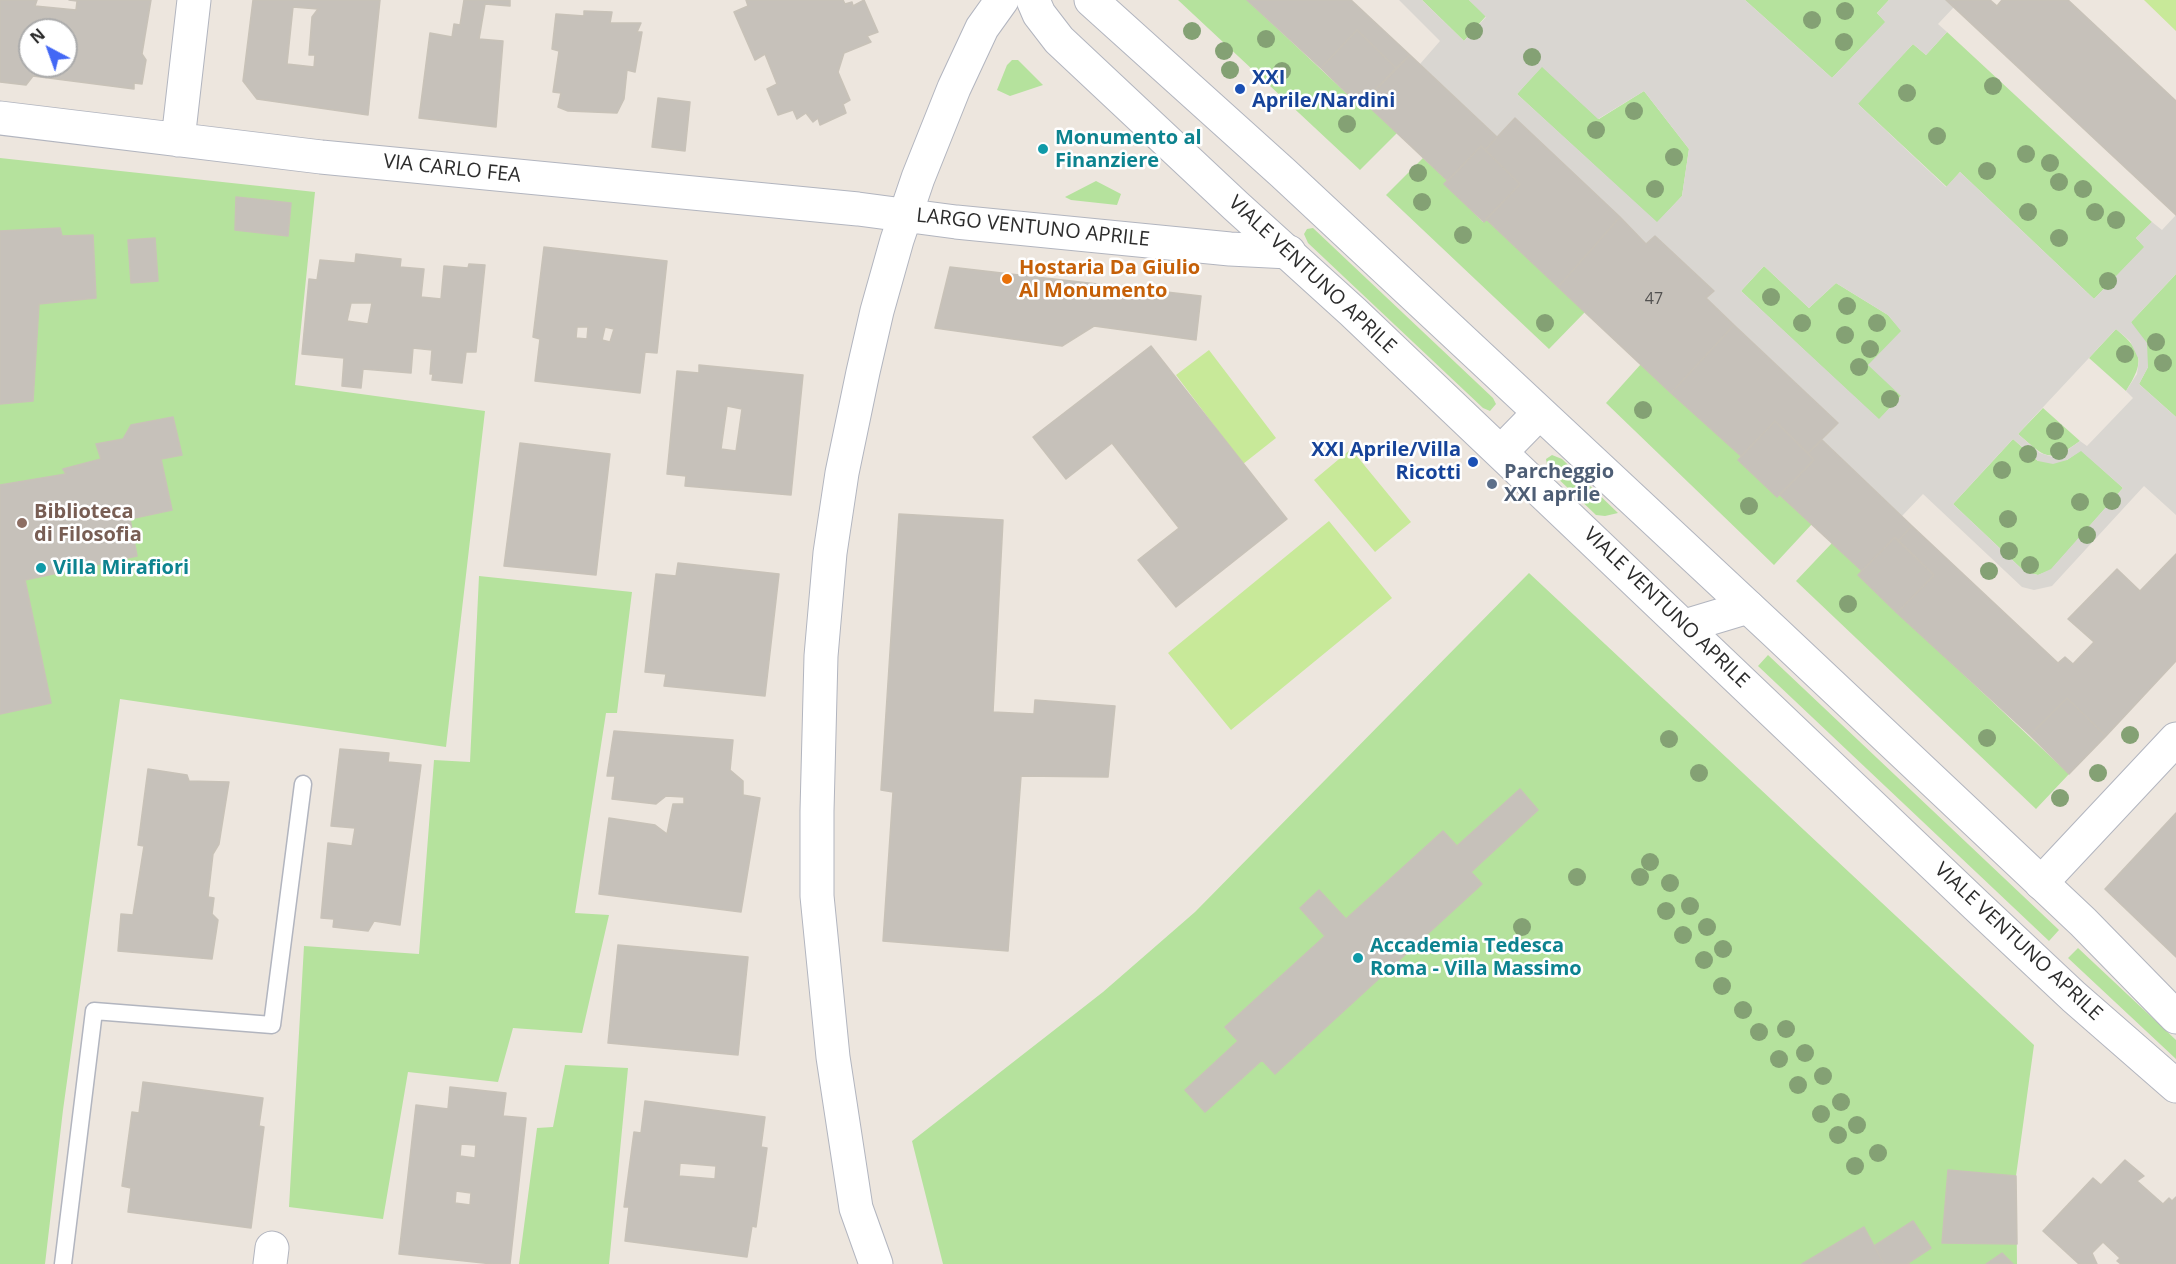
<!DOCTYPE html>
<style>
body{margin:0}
#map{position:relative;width:2176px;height:1264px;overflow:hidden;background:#ede6de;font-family:"Open Sans",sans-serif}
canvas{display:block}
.north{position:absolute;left:18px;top:18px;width:60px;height:60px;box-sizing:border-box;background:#fff;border:2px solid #ababab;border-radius:50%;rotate:319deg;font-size:16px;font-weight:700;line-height:24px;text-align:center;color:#2c2c2c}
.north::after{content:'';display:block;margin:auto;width:21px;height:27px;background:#4368f5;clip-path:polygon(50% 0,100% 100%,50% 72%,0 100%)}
</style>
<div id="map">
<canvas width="2176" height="1264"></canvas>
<div class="north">N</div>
</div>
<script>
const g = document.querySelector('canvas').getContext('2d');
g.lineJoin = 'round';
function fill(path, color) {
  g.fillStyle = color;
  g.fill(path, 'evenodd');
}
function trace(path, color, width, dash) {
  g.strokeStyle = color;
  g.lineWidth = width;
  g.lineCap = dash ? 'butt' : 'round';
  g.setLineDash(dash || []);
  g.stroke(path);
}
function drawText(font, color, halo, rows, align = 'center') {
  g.font = font + ' "Open Sans",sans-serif';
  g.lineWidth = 5;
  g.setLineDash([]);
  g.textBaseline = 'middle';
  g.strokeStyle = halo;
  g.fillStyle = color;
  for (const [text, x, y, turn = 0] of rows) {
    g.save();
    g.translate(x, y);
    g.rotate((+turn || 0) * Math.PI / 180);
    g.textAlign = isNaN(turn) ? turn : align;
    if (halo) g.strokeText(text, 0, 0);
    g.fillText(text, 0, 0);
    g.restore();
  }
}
fill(new Path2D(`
 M1178,0H1247L1360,106L1364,102L1397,133L1360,170Z
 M1422,0H1469L1486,16L1464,41Z
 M1745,0H1889L1877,13L1886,22L1832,78Z
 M1947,32L2152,222L2136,238L2145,247L2094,299L1960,172L1947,187L1857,103L1913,44L1926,55Z
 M1012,60H1018L1043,85L1010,96L997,90L1007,65Z
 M1542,66L1599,119L1644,91L1689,149L1682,196L1657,223L1517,94Z
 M0,158L315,192L295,385L485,411L446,747L120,699L63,1110L45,1264H0Z
 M1423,158L1448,181L1445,184L1483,222L1486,219L1585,312L1549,349L1386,195Z
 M1096,181L1121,194L1117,205L1071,200L1065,197Z
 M1313,228L1493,398L1496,404L1490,411L1483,408L1308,243L1304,234L1307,229Z
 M1764,266L1809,308L1836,283L1888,315L1901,330V396L1879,420L1741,291Z
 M2176,274V417L2139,384L2148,367L2131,322Z
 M2116,329C2143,352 2145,361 2126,391L2089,358Z
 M1641,364L1741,456L1738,460L1777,497L1780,495L1812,524L1774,565L1606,403Z
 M2043,408L2080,441C2048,464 2046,458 2018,434Z
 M2013,439L2038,461L2067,460L2081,450L2123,488L2051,570L2038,575L2025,572L1953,504Z
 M1552,455L1562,459L1618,513L1605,516L1596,515L1548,469L1546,459Z
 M1832,543L1862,571L1858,575L2069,774L2036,809L1796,581Z
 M1529,573L2034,1045L2016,1176L2017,1264H943L912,1141L1103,992L1195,912Z
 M479,576L632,592L617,713H606L575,913L609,915L582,1033L513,1028L498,1082L408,1072L383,1219L289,1207L304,946L419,954L434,760L470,762Z
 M1768,655L2059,930L2049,941L1758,666Z
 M2078,948L2176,1040V1059L2068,958Z
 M565,1065L628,1068L609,1264H519L537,1128L553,1127Z`), '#b5e29d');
fill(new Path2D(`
 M2144,0H2176V31Z
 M1209,350L1276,438L1243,464L1176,375Z
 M1351,449L1411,522L1375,552L1314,480Z
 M1329,521L1392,598L1231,730L1168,653Z`), '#c8e999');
fill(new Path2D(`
 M1399,0H1422L1464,41L1486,17L1469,0H1745L1832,78L1885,22L1877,13L1889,0H1946L1954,7L1938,24L1947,32L1926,55L1913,44L1858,104L1946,187L1960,172L2094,299L2144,247L2136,238L2152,222L2162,230L2176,215V274L2131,322L2147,343L2148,367L2139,384L2176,417V515L2144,486L2052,586L2034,590L2022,587L1923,494L1902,516L1822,440L1838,423L1706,298L1713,290L1655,236L1646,244L1515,119L1497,137L1420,64L1440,41ZM1542,67L1598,119L1644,91L1689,149L1682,196L1657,222L1517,94ZM1764,266L1809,308L1836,283L1888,315L1901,331L1868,365L1901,396L1879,419L1741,291ZM2116,329L2130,341L2139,360L2137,374L2126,391L2133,398L2087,446L2080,441L2063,453L2053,457L2040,453L2018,434ZM2013,439L2038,461L2053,464L2067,460L2081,451L2123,488L2051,569L2038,575L2025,572L1953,504Z`), '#d9d6d1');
const building = new Path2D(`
 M0,0H37L35,6L76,10L77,1L69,0H151L142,54L146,60L142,84L134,83V89L33,76L26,85L0,82ZM30,30H66V66H30Z
 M253,0H380L368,115L257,99L243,81ZM293,7L318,9L312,17L309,55H315L314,67L287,64Z
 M464,0H510V6L485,4L479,39L503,41L496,127L419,118L430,33L452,37L454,24L460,25Z
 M746,0H843L845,4L852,2L853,6L864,0L878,32L867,36L871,42L844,53L838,72L850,100L843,104L846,113L820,125L818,118L813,122L806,113L797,119L793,110L778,115L767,89L777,84L765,54L755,60L734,12L748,6Z
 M1247,0H1351L1410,55L1396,68L1357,30L1321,68Z
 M1946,0H1990L1997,6L2002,0H2068L2176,101V215Z
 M584,11L612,12L610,23H641L637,32H642L635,72L627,70L624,99L617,113L568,111L558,107L561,93L553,92L559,51L552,49L556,14L584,16Z
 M1357,30L1396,68L1360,106L1321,68Z
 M1410,55L1497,137L1485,150L1481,146L1448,181L1364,102Z
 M658,98L690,102L685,151L652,147Z
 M1515,118L1620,217L1558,287L1486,219L1520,184L1485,150Z
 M1481,146L1520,184L1484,222L1444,184Z
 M236,197L291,203L288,236L235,230Z
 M1620,217L1646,244L1655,236L1714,291L1706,298L1734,325L1671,393L1558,287Z
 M60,228L62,236L93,235L96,298L39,304L33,401L0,404V231Z
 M155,238L158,281L131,283L128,240Z
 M544,247L667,261L657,353L645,352L640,393L535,381L540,339L533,337ZM577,327H588L587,339L576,338ZM605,327L614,329L610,342L602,340Z
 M356,254L401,259L400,267L424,269L421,297L441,299L444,266L468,268L469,264L485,265L476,352H466L462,383L432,380L433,374H430L432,350L413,348L411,373L363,369L361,388L342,386L344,358L302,354L309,279L317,280L320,260L355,263ZM351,303H372L368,324L347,321Z
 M950,267L1201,296L1196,340L1094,326L1062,346L935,328Z
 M1734,325L1838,423L1808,453L1775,421L1741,456L1671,393Z
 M1151,346L1287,519L1176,607L1138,560L1179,528L1112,443L1066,479L1033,437Z
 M699,365L803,375L791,495L685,486L686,476L667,474L677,371L699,373ZM727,406L742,409L736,451L721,449Z
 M173,417L182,455L161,459L172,510L130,519L137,556L25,580L51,703L0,714V485L66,474L63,469L101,459L96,444L123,439L131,425Z
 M1775,421L1814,460L1777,497L1738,460Z
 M1822,440L1912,526L1898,541L1895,537L1862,571L1780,495L1814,460L1808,453Z
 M520,443L610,454L596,575L504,566Z
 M899,514L1003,520L993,712L1034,714L1035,700L1115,706L1108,777L1021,776L1008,951L883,941L893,792L881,790Z
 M1912,526L2058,663L2065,657L2073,664L2094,642L2068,619L2117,569L2140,591L2176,554V661L2106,736L2067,698L2030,735L1897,613L1934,575L1898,541Z
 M1895,537L1934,575L1897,613L1858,575Z
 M678,563L779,574L765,696L664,686L666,674L645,672L656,574L676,576Z
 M2067,698L2106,736L2069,774L2030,735Z
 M614,731L733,740L730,770L743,781V795L760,798L741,912L599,894L609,818L655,825L667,834L673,804H684V797L666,796L656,804L612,799L615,776H607Z
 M340,749L389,753L388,762L421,765L400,925L374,921L368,931L333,927L334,919L321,918L328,843L352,846L355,828L331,826Z
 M148,769L187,775L189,781L229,782L219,844L213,854L208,897L214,898L212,914L218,920L212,959L118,951L121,914L133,915L144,846L138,845Z
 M1520,789L1538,810L1471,872L1482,884L1275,1074L1262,1060L1205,1112L1185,1090L1238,1041L1225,1027L1325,936L1300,908L1319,890L1346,919L1443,831L1457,846Z
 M2176,813V957L2105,889Z
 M618,945L748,957L738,1055L608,1043Z
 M143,1082L263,1098L259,1126L264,1127L251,1228L128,1212L131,1188L122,1186L132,1112L139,1113Z
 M450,1087L506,1093L503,1116L526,1118L510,1264H493L399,1254L416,1105L448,1109ZM461,1144L476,1145L475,1158L460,1156ZM456,1191L471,1193L470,1205L455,1203Z
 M645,1101L765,1117L761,1147L767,1148L756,1227L752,1226L747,1257L625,1241L629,1207H624L634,1132L641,1133ZM680,1163L716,1166L715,1179L679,1176Z
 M2125,1160L2144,1176L2137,1181L2163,1204L2169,1198L2172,1201L2176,1197V1264H2121L2117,1261L2120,1258L2103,1242L2092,1253L2097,1264H2079L2043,1231L2093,1178L2101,1185Z
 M1948,1170L2016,1176L2017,1244L1942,1243Z
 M1913,1221L1931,1248L1908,1263L1909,1264H1884L1874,1246Z
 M1864,1227L1884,1264H1802Z
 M2002,1253L2013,1264H1986Z`);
fill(building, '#c6c1ba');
trace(building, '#c8c2b8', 1.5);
const service = new Path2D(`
 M63,1264L94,1011L272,1025L303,784`);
const minor = new Path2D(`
 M0,118L321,157L858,209L956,222L1230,249L1289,252
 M178,140L194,0
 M1501,452L1539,413
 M1685,626L1748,607
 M2041,883L2176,739
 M270,1264L272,1248
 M876,1264L856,1208L833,1057L817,896V811L821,656L830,553L842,473L863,372L877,311L897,240L918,178L954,88L982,28L1002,0`);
const tertiary = new Path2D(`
 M1033,0L1039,14L1059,40L1236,206L1353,312L1977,906L2074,997L2176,1086
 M1091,0L1283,173L1774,631L2083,922L2176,1017`);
trace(service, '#b2b5bf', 19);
trace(minor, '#b2b5bf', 35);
trace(tertiary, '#b2b5bf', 35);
trace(service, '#fff', 16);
trace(minor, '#fff', 33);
trace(tertiary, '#fff', 33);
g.fillStyle = '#84a174';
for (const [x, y] of [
 [1845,11],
 [1812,20],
 [1192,31],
 [1474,31],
 [1266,39],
 [1844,42],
 [1224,51],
 [1532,57],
 [1230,70],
 [1282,71],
 [1993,86],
 [1907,93],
 [1634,111],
 [1347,124],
 [1596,130],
 [1937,136],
 [2026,154],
 [1674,157],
 [2050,163],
 [1987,171],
 [1418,173],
 [2059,182],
 [1655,189],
 [2083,189],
 [1422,202],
 [2028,212],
 [2095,212],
 [2116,220],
 [1463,235],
 [2059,238],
 [2108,281],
 [1771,297],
 [1847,306],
 [1545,323],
 [1802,323],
 [1877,323],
 [1845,335],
 [2156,342],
 [1870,349],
 [2125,354],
 [2163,363],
 [1859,367],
 [1890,399],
 [1643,410],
 [2055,431],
 [2059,451],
 [2028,454],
 [2002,470],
 [2112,501],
 [2080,502],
 [1749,506],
 [2008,519],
 [2087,535],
 [2009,551],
 [2030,565],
 [1989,571],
 [1848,604],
 [2130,735],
 [1987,738],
 [1669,739],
 [1699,773],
 [2098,773],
 [2060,798],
 [1650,862],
 [1577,877],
 [1640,877],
 [1670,883],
 [1690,906],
 [1666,911],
 [1522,927],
 [1707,927],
 [1683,935],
 [1723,949],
 [1704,960],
 [1722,986],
 [1743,1010],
 [1786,1029],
 [1759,1032],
 [1805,1053],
 [1779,1059],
 [1823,1076],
 [1798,1085],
 [1841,1102],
 [1821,1114],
 [1857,1125],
 [1838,1135],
 [1878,1153],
 [1855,1166]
]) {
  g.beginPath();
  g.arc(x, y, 9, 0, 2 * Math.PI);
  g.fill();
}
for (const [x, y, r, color] of [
 [1240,89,6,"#1a4fb4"],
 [1043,149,6,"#0f9aa8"],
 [1007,279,6,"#e8710a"],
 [1473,462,6,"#1a4fb4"],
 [1492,484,6,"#5c6f8a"],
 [22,523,6,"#8d6e63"],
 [41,568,6,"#0f9aa8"],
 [1358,958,6,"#0f9aa8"]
]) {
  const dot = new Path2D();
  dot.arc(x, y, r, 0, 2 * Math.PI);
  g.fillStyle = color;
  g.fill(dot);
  trace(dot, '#fff', 2);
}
drawText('16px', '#525150', null, [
 ["47",1654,299]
]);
drawText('bold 20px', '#164399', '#fff', [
 ["XXI",1252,78],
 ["Aprile/Nardini",1252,101],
 ["XXI Aprile/Villa",1461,450,"right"],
 ["Ricotti",1461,473,"right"]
], 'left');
drawText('bold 20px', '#0d838f', '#fff', [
 ["Monumento al",1055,138],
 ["Finanziere",1055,161],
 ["Villa Mirafiori",53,568],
 ["Accademia Tedesca",1370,946],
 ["Roma - Villa Massimo",1370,969]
], 'left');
drawText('20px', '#2c2c2c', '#fff', [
 ["VIA CARLO FEA",452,169,6],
 ["LARGO VENTUNO APRILE",1033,228,6],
 ["VIALE VENTUNO APRILE",1312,275,43],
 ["VIALE VENTUNO APRILE",1666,608,44],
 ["VIALE VENTUNO APRILE",2018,942,43]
]);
drawText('bold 20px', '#c56008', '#fff', [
 ["Hostaria Da Giulio",1019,268],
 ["Al Monumento",1019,291]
], 'left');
drawText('bold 20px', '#4e5e75', '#fff', [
 ["Parcheggio",1504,472],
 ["XXI aprile",1504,495]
], 'left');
drawText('bold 20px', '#785e54', '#fff', [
 ["Biblioteca",34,512],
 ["di Filosofia",34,535]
], 'left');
</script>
